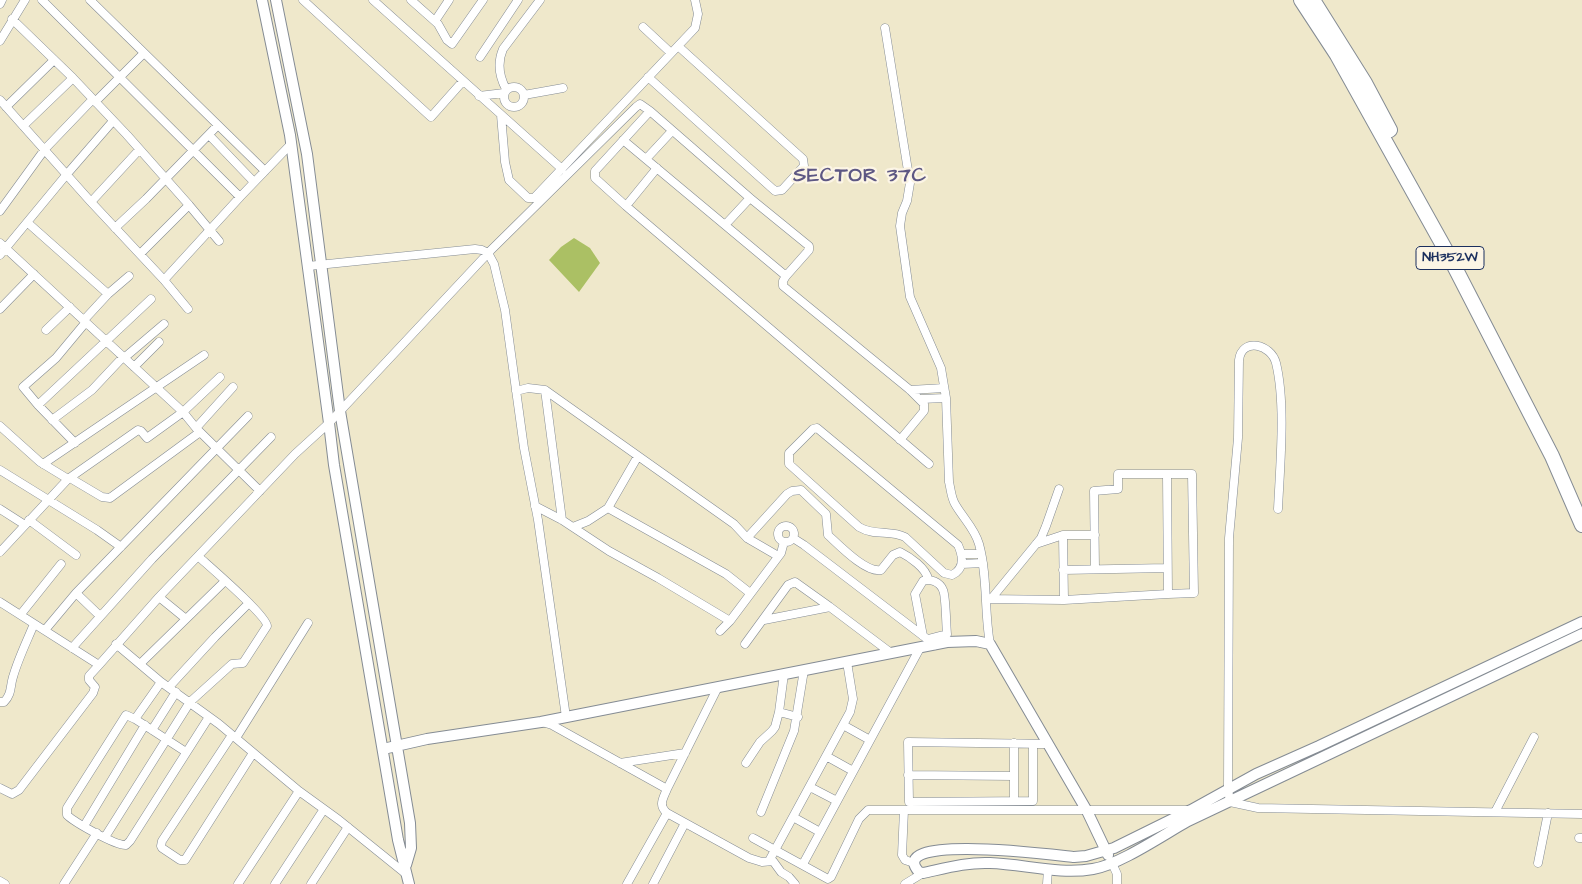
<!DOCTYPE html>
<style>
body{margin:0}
canvas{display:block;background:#efe8cb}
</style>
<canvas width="1582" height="884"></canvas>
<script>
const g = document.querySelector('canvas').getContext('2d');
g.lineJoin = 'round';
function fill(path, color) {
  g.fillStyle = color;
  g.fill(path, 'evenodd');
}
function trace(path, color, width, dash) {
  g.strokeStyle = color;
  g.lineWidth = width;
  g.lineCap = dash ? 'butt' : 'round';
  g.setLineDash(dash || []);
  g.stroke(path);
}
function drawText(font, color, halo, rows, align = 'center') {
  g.font = font + ' "Architects Daughter",sans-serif';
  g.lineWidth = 4.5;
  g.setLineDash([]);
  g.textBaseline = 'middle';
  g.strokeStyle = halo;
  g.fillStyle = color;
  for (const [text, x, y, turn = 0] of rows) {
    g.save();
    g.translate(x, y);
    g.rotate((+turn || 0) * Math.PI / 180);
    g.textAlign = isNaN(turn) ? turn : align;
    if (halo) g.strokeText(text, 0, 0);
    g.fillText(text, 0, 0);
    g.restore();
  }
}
fill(new Path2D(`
 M574,238L590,248L600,263L579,292L549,260L561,247Z`), '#abc064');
const street = new Path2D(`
 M42,0L240,197L291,144
 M90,0L265,171
 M303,0L431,117L463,81
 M373,0L562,169
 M411,0L438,24L447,40L452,44L483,0
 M0,4L2,0
 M12,19L73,78L127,135L189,205L219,241
 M435,21L449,0
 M643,27L671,53
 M885,28L910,183L907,201L902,213L900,226L910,297L941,368L946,398L949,482C951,490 951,497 955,504C963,518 975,529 979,544C988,577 984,611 990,644
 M0,41L25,0
 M480,57L518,0
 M648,77L775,191L782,190L804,166L803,159L678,46
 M504 97a10 10 0 1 1 20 0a10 10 0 1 1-20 0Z
 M506,89C499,76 497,63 503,49L540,0
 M524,95L563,88
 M479,96L504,93
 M0,100L91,202L164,280L188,309
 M95,102L144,53
 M6,107L54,60
 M501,115L505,162L509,180L528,198H534L695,28L698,14L695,0
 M23,126L73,78
 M209,135L254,182
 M623,140L786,276
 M646,159L672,131
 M91,202L139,150
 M626,206L657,168
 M0,211L45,149L92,100
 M28,223L108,294
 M725,225L750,198
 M115,228L146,199L218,125
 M0,243L183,412L196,428L260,491
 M140,254L189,205
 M0,255L67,174L113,121
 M308,266L475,249L482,250L488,253L494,264L505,310L524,448L538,520L566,717
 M164,280L240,197
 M0,309L34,274
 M84,320L108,294L129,276
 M46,330L70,307
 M124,358L164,324
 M134,367L159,342
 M545,390L562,520
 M910,390L944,388
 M516,391L528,388L545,390L734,524L747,538L778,556
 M920,399L946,398
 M38,405L151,299
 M52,420L92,390L123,357
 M0,426L40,462L68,479L0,552
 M196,428L233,387
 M817,428L958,545C963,556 965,569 952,575L944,573L905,537C890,530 874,536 859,527L789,464V453L813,429Z
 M900,440L924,411V404L910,390L783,286V281L786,276L809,250V246L750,198L650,111L595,171V178L626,206L929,464
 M75,443L38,405L23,387L56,358L86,322
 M43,464L204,355
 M0,470L97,530L121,547
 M70,478L102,497L110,498L200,432
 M68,479L138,430L141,431L147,438L183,412L220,377
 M535,506L562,520L609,551L658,578L730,621
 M608,508L726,574L750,593
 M0,509L25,525
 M1278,509C1280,466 1286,404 1276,363C1271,344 1242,337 1239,360L1238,438L1229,538L1228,789L1230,802L1258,808L1582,814
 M29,520L76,555
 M778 534a8 8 0 1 1 16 0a8 8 0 1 1-16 0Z
 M573,527L588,521L608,508L638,456
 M1063,535L1064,600
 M747,538L787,494L792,491L801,490L826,514L828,535C840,546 866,573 881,570L893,555L900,552C910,557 926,568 928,579
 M793,538L804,545L935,645
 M1036,544L1063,535H1095
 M961,554H981
 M962,564L983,563
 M1095,569L1094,491L1118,489V474H1192L1194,593L1168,594
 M1063,570L1167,568
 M76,593L100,616
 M159,597L186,619
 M986,599L1064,600L1168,594L1167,475
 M991,599L1041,538L1046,526L1059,489
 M0,602L99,665L159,597L295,454L329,423L491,250L636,107L640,104L650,111
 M21,614L61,564
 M764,620L830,607
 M45,630L76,593L248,416
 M720,631L730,621L781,553L784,542
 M923,636L915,594L923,581C930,578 940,582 943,590C946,596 946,625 947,634L928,639
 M116,644L161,682L219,724L299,791L339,820L406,874
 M745,644L788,585L795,582L830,607L891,653
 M72,648L152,559L271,437
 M140,664L225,581
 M169,687L215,637L249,603
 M0,702H4C12,694 10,686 13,677C18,659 27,641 34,624
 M779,712L798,717
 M135,719L161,682
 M542,722L552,725L667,789C663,799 658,805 667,813L749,858L762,862L773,861L781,872L789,877L795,884
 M843,725L870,740
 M152,730L176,692
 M232,735L162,841L161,846L162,848L180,860H185L253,753
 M236,738L308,623
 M1033,744V801L909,802L908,742L1048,744
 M186,752L135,719L126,715L67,808V815C74,822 116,846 126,845L130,841L209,717
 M826,756L853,771
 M620,763L685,753
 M746,763L760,742L772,731L775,727L779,712L784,674
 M908,775L1014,776
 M810,787L837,801
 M0,788L12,794L19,790L93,693L95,687L89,680V676L99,665
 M667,789L718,687
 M1014,801V743
 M904,810L902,855L905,860L914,863
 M761,812L794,731L804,670
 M1495,812L1534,737
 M793,817L820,832
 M84,826L145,725
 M105,837L190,702L232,664L243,663L267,626C267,616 210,567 199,557
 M753,838L828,879L831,877L859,819L868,810H1190
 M1579,838H1582
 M769,861L850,712L853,699L847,662
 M1112,863L1117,874V884
 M1538,863L1548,813
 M803,864L920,648
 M0,881L5,884
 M64,884L97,833
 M238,884L299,791
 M275,884L324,809
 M311,884L348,827
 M627,884L667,813
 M653,884L685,823
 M905,884L923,873
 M1047,884L1048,869`);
const secondary = new Path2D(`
 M262,0L290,135L329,423L334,465L398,840L409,884
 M276,0L307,154L340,411L410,823L411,848L406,865
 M1582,622L1319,746L1256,774L1191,810L1114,848L1086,856L1074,857C1062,856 883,832 919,872L923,873C946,868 967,862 990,863C1024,864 1059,875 1093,869C1119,865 1163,835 1188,821L1582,634
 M383,749L427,739L541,722L947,642L976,641L990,644L1087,811L1108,855`);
const highway = new Path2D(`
 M1301,0L1337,55L1449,256L1552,456L1582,525
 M1313,0L1365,83L1390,130`);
trace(street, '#858c94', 9);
trace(secondary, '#858c94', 12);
trace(highway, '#858c94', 16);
trace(street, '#fff', 8);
trace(secondary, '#fff', 10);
trace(highway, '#fff', 14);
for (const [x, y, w] of [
 [1450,258,68]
]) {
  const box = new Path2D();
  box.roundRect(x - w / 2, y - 11.5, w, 23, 4);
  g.fillStyle = '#fcf5e5';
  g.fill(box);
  trace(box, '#1b2f5e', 1);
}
drawText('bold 14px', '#1b2f5e', null, [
 ["NH352W",1450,258]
]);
g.letterSpacing = '1px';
drawText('bold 20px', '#5d5783', '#fcf5e5', [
 ["SECTOR 37C",860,177]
]);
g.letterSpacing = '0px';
</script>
